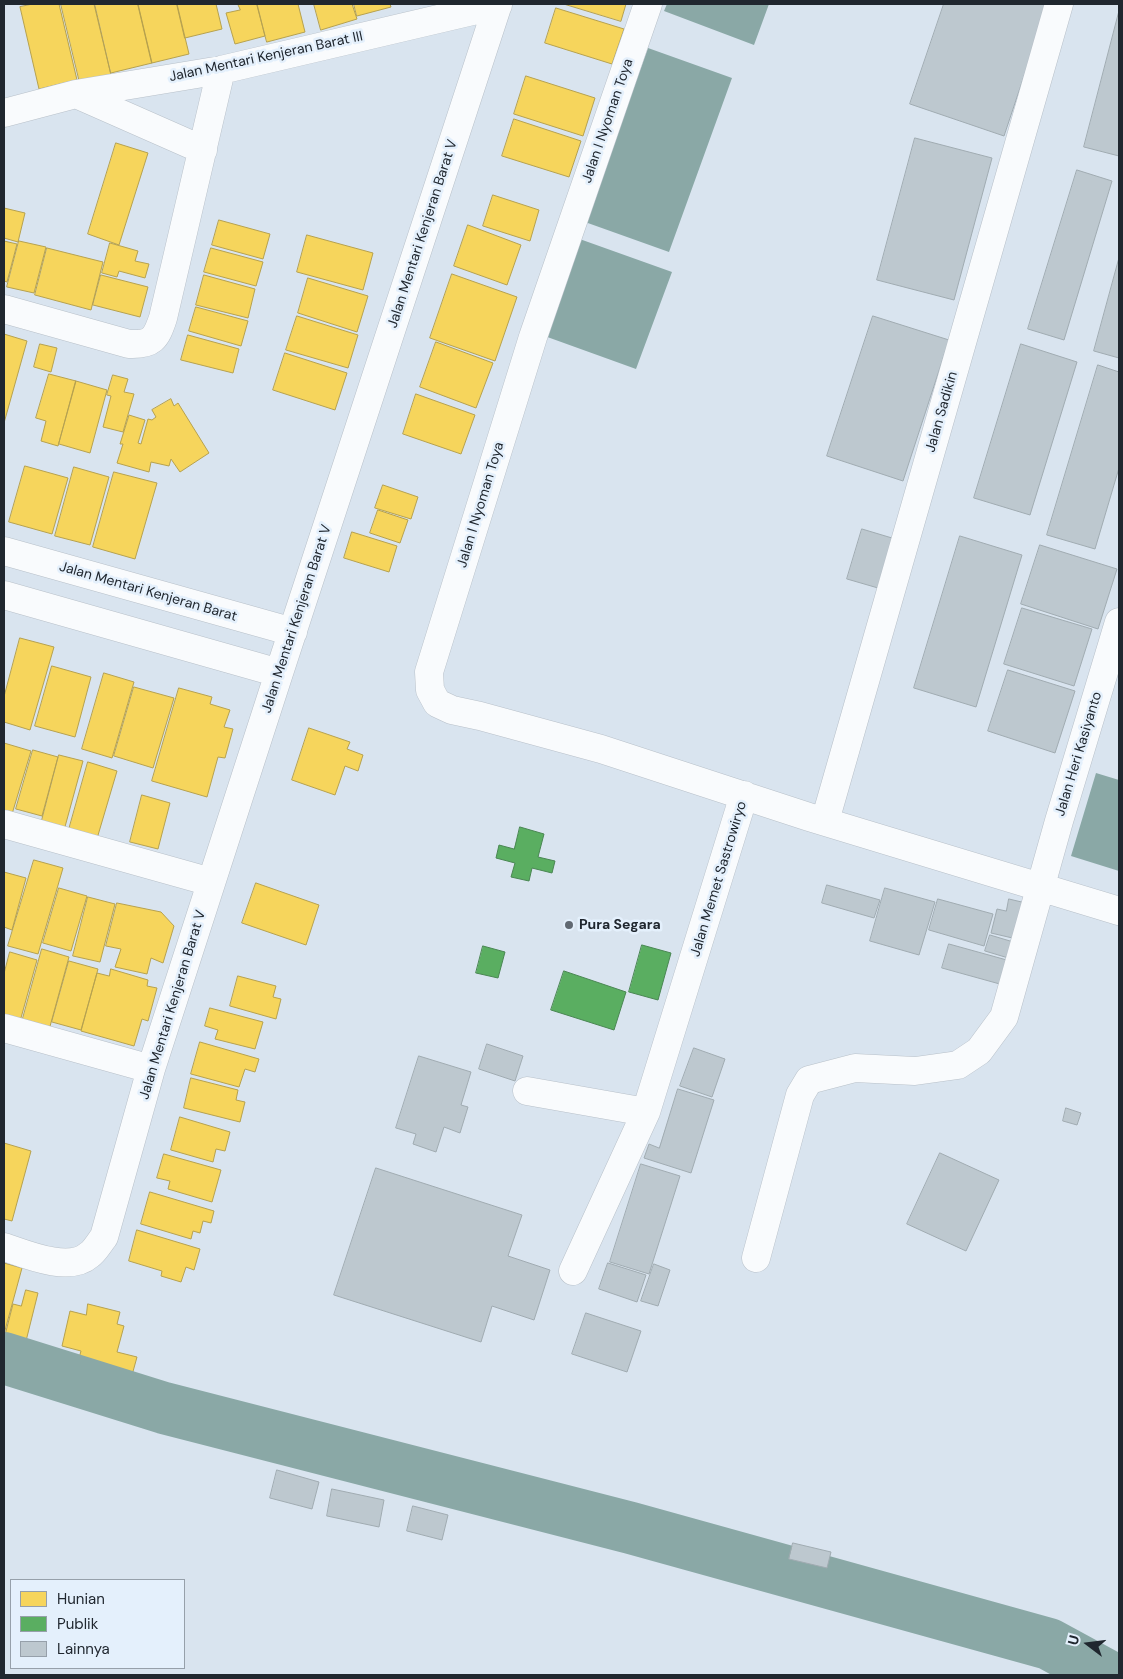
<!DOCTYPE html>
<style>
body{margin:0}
#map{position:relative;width:1123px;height:1679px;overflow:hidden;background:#d9e4ef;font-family:"DM Sans",sans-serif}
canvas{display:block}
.frame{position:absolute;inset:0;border:5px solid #20272f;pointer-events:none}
.legend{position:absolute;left:10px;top:1579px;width:175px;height:90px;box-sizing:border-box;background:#e4f0fc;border:1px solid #96a0aa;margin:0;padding:6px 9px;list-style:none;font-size:15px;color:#20272f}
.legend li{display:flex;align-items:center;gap:10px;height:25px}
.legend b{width:25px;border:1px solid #96a0aa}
.north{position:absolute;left:1063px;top:1619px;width:50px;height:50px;-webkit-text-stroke:4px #e4f0fc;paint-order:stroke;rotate:285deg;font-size:14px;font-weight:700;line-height:20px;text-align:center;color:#20272f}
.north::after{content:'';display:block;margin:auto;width:18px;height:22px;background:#20272f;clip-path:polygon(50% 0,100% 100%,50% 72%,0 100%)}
</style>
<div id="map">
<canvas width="1123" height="1679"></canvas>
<div class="frame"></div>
<ul class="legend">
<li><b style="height:14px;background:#f6d55c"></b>Hunian</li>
<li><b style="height:14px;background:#5aae61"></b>Publik</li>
<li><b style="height:14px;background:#bdc8cf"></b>Lainnya</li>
</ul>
<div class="north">U</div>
</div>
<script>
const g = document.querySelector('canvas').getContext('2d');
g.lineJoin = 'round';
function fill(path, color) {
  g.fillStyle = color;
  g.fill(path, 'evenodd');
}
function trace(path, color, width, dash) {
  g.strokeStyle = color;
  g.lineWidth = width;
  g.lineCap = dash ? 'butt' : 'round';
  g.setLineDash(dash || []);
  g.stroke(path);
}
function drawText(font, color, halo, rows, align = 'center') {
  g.font = font + ' "DM Sans",sans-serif';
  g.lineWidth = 5;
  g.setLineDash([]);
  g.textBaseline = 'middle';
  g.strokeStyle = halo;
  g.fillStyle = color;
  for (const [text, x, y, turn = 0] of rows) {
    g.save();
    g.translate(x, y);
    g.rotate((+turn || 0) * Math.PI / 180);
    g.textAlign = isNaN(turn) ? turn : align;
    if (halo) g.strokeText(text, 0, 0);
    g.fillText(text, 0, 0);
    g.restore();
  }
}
fill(new Path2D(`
 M667,4H769L754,45L664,11Z
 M648,48L732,78L669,252L585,222Z
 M574,237L672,272L636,369L539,334Z
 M1096,773L1119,780V871L1071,856Z`), '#8aa8a6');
const homes = new Path2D(`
 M33,4H59L77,80L39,89L20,7Z
 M61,4H94L111,75L80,83Z
 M95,4H138L152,63L111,73Z
 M138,4H177L189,54L152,63Z
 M177,4H216L222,29L185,38Z
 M238,4H257L265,36L235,44L226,13L240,10Z
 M257,4H298L305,32L267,42Z
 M314,4H352L357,19L321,30Z
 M354,4H390L391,7L357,16Z
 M564,4H626L621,21Z
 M556,8L624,29L612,64L545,43Z
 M526,76L595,98L583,136L514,114Z
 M514,119L581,141L569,177L502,156Z
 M116,143L148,153L119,245L88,234Z
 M493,195L539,210L530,241L483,226Z
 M4,208L25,213L18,242L4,238Z
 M219,220L270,234L263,259L212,245Z
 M468,225L521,245L507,285L454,266Z
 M307,235L373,253L363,290L297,272Z
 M4,241L17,244L7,282L4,281Z
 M19,241L46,247L34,293L7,287Z
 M110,243L138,251L135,261L149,264L145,278L119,271L117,277L102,273Z
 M47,248L103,262L91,310L35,295Z
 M211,248L263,262L256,286L204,272Z
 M452,274L517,297L495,361L430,338Z
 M101,275L148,287L140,317L93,305Z
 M204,275L255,289L248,318L196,305Z
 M308,278L368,296L357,332L298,313Z
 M196,307L248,321L241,346L189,331Z
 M297,316L358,335L348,368L286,350Z
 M4,334L27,341L4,423Z
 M188,335L239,349L233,373L181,360Z
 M436,342L493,363L476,408L420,387Z
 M40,344L57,348L51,372L34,367Z
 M285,353L347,373L335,410L273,390Z
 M49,374L76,381L58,446L41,441L46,421L36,418Z
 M113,375L128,379L124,392L134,394L123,432L103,427L111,396L107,395Z
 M76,381L107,390L90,453L59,444Z
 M416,394L475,415L461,454L403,434Z
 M171,399L174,406L178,403L209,453L180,472L171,459L169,466L151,462L149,472L117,463L123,444H120L129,415L145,420L138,443L141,444L148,419L152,420L156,417L152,410Z
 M25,466L68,478L52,534L9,522Z
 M74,467L109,477L90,545L55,536Z
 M114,472L157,483L135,559L93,547Z
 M383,485L418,497L411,519L375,508Z
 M378,510L408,520L400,543L370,533Z
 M352,532L397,546L389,572L344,558Z
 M20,638L54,647L30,730L4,722V697Z
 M52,666L91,677L75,737L35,726Z
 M104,673L134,682L112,758L82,749Z
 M134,687L174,698L153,768L114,756Z
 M179,688L212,697L210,704L230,710L224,727L233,729L225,758L218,757L207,797L152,781Z
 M309,728L350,742L347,749L363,755L358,771L345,766L335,795L292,780Z
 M4,743L31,751L12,814L4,812Z
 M33,750L58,757L42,816L16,809Z
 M59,755L83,761L63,834L40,828Z
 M88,762L117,771L96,842L68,833Z
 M142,795L170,803L158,849L130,842Z
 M34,860L63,868L38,954L8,946Z
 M4,872L26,878L12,930L4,927Z
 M256,883L319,905L306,945L242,923Z
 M59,888L87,896L71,951L43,943Z
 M88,897L115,904L100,962L73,956Z
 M117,903L161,912L174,926L163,963L151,958L147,974L115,967L121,949L106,946Z
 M42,949L69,957L49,1030L22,1022Z
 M10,952L37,960L19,1025L4,1021V974Z
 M69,961L98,969L81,1030L52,1022Z
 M111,969L148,980L147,986L157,988L148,1021L142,1019L134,1046L81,1031L97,973L109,976Z
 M238,976L276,986L273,997L281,999L276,1019L230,1006Z
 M210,1008L263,1022L255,1049L215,1039L218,1030L205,1026Z
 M200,1042L259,1059L255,1072L245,1069L239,1087L191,1074Z
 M191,1078L238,1090L236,1100L245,1102L240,1122L184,1108Z
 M180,1117L230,1132L225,1151L216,1149L213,1162L171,1150Z
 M4,1143L31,1151L12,1221L4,1219Z
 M164,1154L221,1170L212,1202L168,1189L170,1181L157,1178Z
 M150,1192L214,1211L211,1223L203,1221L200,1233L193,1231L191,1239L141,1224Z
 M137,1230L200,1249L194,1270L186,1267L181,1282L161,1276L162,1271L129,1261Z
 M4,1263L22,1268L4,1334Z
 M26,1290L38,1293L25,1345L4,1339L13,1304L21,1306Z
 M88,1304L120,1312L117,1324L124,1326L117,1352L137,1357L129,1386L75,1373L81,1351L62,1346L70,1311L86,1315Z`);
fill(homes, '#f6d55c');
trace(homes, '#b6a14e', 1);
const public = new Path2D(`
 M520,827L544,834L538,857L555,861L552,873L532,868L529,881L511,877L515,863L496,858L499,845L514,849Z
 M642,945L671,953L658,1000L629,992Z
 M483,946L505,952L498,978L476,973Z
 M564,971L626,992L614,1030L551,1010Z`);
fill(public, '#5aae61');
trace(public, '#498652', 1);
trace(new Path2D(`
 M4,1358L164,1408L631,1528L1049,1644L1106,1675`), '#8aa8a6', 52);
const building = new Path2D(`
 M944,4H1048L1004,136L910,104Z
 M1119,11V156L1084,147Z
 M915,138L992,158L954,300L877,280Z
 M1077,170L1112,181L1064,340L1028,329Z
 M1119,258V358L1094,351Z
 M873,316L949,340L903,481L827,456Z
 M1021,344L1077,362L1030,515L974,498Z
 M1098,365L1119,372V468L1095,549L1047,535Z
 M862,529L892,538L878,588L847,579Z
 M960,536L1022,555L976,707L914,688Z
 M1040,545L1117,569L1098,629L1021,604Z
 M1022,608L1092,629L1074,686L1004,664Z
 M1008,670L1075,691L1055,753L988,731Z
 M827,885L880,900L874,918L822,903Z
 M885,888L935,902L919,955L870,941Z
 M938,899L993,914L984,946L929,930Z
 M1009,899L1030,904L1021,940L991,933L997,909L1006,911Z
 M990,935L1020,944L1015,960L985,951Z
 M949,944L1014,962L1007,986L942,968Z
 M487,1044L523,1056L515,1081L479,1069Z
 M694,1048L725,1059L712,1097L680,1086Z
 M419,1056L471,1072L461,1105L468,1107L460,1133L444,1127L436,1152L413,1144L416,1134L396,1128Z
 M678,1089L714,1100L691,1173L644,1158L649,1144L659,1148Z
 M1066,1108L1081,1113L1077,1125L1063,1121Z
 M940,1153L999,1180L966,1251L907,1224Z
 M641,1164L680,1176L649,1274L610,1262Z
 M376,1168L522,1215L508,1256L550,1270L534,1320L492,1306L481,1342L334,1295Z
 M608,1263L646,1275L637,1302L599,1289Z
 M654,1264L670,1270L658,1306L641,1301Z
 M586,1313L641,1331L627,1372L572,1354Z
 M277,1470L319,1482L312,1509L270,1498Z
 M332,1489L384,1500L379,1527L327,1516Z
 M413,1506L448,1515L442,1540L407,1531Z
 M793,1543L831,1552L827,1568L789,1559Z`);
fill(building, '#bdc8cf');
trace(building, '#a0abb1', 1);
const minor = new Path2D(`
 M648,4L533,337L429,672L430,690L437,703L452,710L480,716L601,749L809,817L1119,911
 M76,94L203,150
 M4,113L76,94L221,70L498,5
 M4,309L129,344C152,345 156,339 163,318L221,70
 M4,551L293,632
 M4,595L279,673
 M825,821L1059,4
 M4,824L211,882
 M4,1028L151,1069
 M527,1091L646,1112
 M4,1247C25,1254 69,1273 89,1255C95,1251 99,1243 104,1237L151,1069L279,673L498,4
 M756,1258L800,1095L809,1080L855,1068L915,1071L958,1065L979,1051L1004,1017L1059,821L1119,622
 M573,1271L646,1112L744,795`);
trace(minor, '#b8c0c9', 29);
trace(minor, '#f9fbfd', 28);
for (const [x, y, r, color] of [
 [569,925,5,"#616972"]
]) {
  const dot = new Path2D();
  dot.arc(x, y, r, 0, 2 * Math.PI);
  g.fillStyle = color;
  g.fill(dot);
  trace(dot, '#e4f0fc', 2);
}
drawText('14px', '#20272f', '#e4f0fc', [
 ["Jalan Mentari Kenjeran Barat III",266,57,-12],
 ["Jalan I Nyoman Toya",608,121,-71],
 ["Jalan Mentari Kenjeran Barat V",423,234,-72],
 ["Jalan Sadikin",942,412,-74],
 ["Jalan I Nyoman Toya",481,505,-73],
 ["Jalan Mentari Kenjeran Barat",148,592,16],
 ["Jalan Mentari Kenjeran Barat V",297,619,-72],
 ["Jalan Heri Kasiyanto",1079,754,-73],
 ["Jalan Memet Sastrowiryo",719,879,-73],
 ["Jalan Mentari Kenjeran Barat V",173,1005,-73]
]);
drawText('bold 14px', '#20272f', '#e4f0fc', [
 ["Pura Segara",579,925]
], 'left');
</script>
